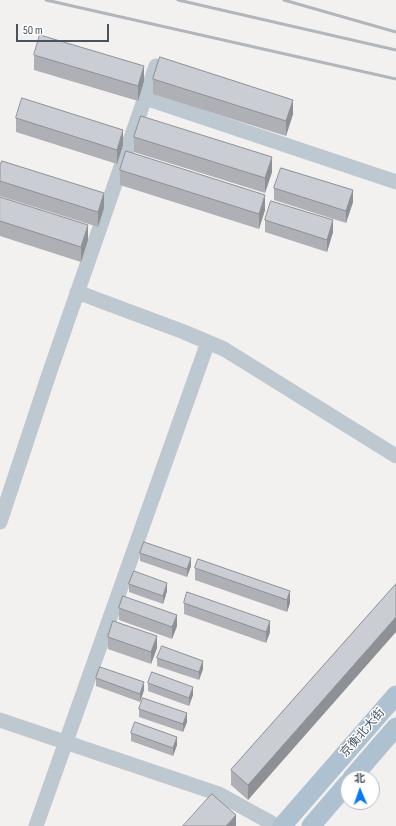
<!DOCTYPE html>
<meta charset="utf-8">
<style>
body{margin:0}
#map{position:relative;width:396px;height:826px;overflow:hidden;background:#f3f0f0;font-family:"Sofia Sans Condensed","Noto Sans SC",sans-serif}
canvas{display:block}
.north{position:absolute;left:340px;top:770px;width:40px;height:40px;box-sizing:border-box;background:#fff;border:1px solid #b5bbbf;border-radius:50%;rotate:358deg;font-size:11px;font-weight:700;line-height:16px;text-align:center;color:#47545f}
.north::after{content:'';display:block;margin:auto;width:14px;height:18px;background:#0b77f2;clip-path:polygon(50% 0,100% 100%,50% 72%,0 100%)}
.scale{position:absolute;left:16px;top:24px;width:93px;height:18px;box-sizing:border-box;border:2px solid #47545f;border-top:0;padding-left:5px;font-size:12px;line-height:14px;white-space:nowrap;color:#47545f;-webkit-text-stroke:3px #fff;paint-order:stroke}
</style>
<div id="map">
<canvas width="396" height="826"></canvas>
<div class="north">北</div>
<div class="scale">50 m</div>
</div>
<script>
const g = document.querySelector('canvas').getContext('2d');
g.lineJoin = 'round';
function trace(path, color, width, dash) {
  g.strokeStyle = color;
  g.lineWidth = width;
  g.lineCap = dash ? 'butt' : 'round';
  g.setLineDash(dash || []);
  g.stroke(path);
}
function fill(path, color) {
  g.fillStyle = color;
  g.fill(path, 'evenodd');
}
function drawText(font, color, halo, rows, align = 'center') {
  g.font = font + ' "Sofia Sans Condensed","Noto Sans SC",sans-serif';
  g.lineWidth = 3;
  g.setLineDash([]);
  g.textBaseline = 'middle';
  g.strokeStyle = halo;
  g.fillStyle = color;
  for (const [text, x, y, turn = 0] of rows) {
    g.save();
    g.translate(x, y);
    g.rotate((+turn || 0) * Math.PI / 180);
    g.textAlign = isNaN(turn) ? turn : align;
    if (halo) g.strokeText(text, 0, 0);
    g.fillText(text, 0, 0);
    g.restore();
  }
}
trace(new Path2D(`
 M145,98L396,182
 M77,292L184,332L224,349L396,456
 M0,522L49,374L156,66
 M0,720L219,794L277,826
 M36,826L208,342`), '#bdc8d0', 15);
trace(new Path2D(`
 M352,778L396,727
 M282,826L396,695
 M311,826L348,783`), '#aec1d1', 19);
trace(new Path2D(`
 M46,0L396,79
 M178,0L396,50
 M284,0L396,32`), '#b2b6bb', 3);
fill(new Path2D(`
 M34,55L144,81L138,101L34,70Z
 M153,79L293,114L286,136L153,94Z
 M16,118L123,145L117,164L16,132Z
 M134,137L272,172L265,193L134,152Z
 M0,166L104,208L98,227L0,196Z
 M120,170L265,210L259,229L120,185Z
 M274,188L353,202L346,223L274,200Z
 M0,197L88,240L81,262L0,236Z
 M265,220L333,232L327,252L265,232Z
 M140,553L191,566L187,577L140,561Z
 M195,568L290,591V603L287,612L195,580Z
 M129,584L167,591L163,604L129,592Z
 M396,584L248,800L231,785V770Z
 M184,603L270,632L266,643L184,614Z
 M119,608L177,626L172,639L119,620Z
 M108,637L157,648L151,664L108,649Z
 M157,658L203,669L199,680L157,666Z
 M96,678L144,690L140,702L96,686Z
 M148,683L193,695L189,706L148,691Z
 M139,709L187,722L183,732L139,717Z
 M131,733L177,745L173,756L131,741Z`), '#aeb0b5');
fill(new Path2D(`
 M144,66V81L138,101V86Z
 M293,100V114L286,136V121Z
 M123,130V145L117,164V150Z
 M272,157V172L265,193V178Z
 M353,190V202L346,223V211Z
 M104,193V208L98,227V212Z
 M265,195V210L259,229V214Z
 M333,220V232L327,252V240Z
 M88,225V240L81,262V247Z
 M191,558V566L187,577V569Z
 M167,583V591L163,604V596Z
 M290,591V603L287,612V600Z
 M177,615V626L172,639V627Z
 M396,617V632L248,800V785Z
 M270,621V632L266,643V632Z
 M157,636V648L151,664V652Z
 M203,661V669L199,680V672Z
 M144,682V690L140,702V694Z
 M193,687V695L189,706V698Z
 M187,713V722L183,732V724Z
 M177,737V745L173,756V748Z
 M236,815V826H226Z`), '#8d9094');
const building = new Path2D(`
 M40,35L144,66L138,86L34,55Z
 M160,57L293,100L286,121L153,79Z
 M22,98L123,130L117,150L16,118Z
 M141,116L272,157L265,178L134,137Z
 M126,151L265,195L259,214L120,170Z
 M2,161L104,193L98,212L0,181V166Z
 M281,168L353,190L346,211L274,188Z
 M0,197L88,225L81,247L0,221Z
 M271,201L333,220L327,240L265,220Z
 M144,542L191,558L187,569L140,553Z
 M198,559L290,591L287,600L195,568Z
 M134,571L167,583L163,596L129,584Z
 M396,584V617L248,785L231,770Z
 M187,592L270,621L266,632L184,603Z
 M123,596L177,615L172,627L119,608Z
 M113,621L157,636L151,652L108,637Z
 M162,646L203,661L199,672L157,658Z
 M100,667L144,682L140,694L96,678Z
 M152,672L193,687L189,698L148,683Z
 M143,698L187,713L183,724L139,709Z
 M135,722L177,737L173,748L131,733Z
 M212,794L236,815L226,826H183Z`);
fill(building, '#cacdd3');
trace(building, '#8d9094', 1);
drawText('12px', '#47545f', '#fff', [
 ["京衡北大街",363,733,-49]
]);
</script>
